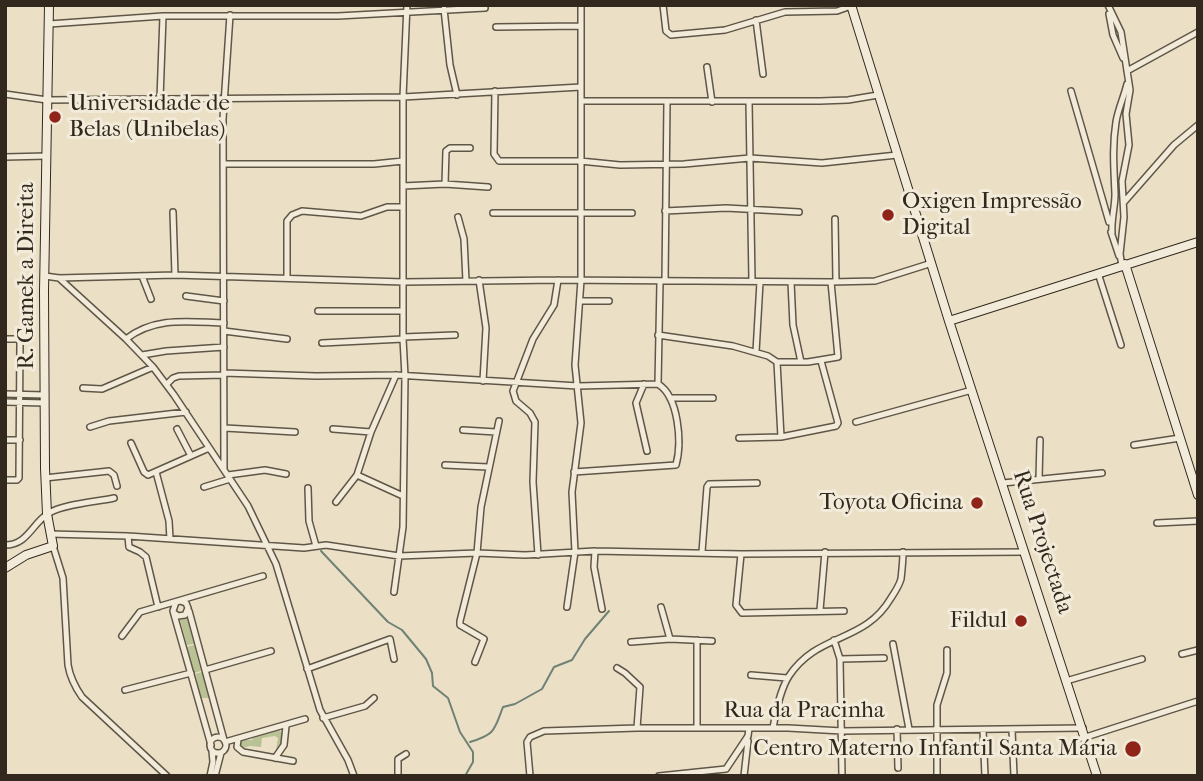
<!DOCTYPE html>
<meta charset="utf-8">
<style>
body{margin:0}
#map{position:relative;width:1203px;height:781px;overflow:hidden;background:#ebe0c6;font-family:"IM FELL French Canon",serif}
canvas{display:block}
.frame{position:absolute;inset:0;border:7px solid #32281d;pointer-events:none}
</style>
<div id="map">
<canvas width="1203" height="781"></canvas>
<div class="frame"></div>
</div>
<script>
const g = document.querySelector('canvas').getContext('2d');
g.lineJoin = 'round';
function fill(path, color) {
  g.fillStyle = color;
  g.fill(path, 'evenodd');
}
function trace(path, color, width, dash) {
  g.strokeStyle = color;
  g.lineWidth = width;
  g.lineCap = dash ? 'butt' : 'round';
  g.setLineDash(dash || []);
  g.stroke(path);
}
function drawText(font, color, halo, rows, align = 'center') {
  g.font = font + ' "IM FELL French Canon",serif';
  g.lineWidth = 6;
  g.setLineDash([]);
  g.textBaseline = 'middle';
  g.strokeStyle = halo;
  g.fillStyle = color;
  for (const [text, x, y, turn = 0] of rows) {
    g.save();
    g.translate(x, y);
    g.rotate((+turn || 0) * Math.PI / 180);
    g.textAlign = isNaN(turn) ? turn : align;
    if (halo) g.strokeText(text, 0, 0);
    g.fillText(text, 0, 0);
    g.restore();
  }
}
fill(new Path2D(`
 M187,618L194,644L187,645L180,620Z
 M194,645L201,671L194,673L187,647Z
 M202,672L209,698H201L195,674Z
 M279,730L282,733L281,745L276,751L278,738L275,736L262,738L261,747L250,746L243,748L240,745L242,740H252L253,738Z`), '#b8c294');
trace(new Path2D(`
 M321,551L388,622L402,630L426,659L432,673L433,686L448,698L460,732L473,752V762L465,776
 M470,742C496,734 494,730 503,707L515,704L542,689L554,667L572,660L585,639L609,611`), '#708175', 2);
const street = new Path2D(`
 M663,5L666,31L671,35L725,30L785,12L837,11L851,6
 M1108,5L1121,32L1130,90L1126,114L1129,145L1122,181L1124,217L1120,254L1122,266
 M444,9L450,65L457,95
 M1109,14L1113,35L1123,58
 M756,20L763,74
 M49,24L163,16H338L485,8
 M496,27L581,26
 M707,67L712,102
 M1127,71L1198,32
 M495,91L494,154L499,161H580L620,165L684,164L750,158L822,163L897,155
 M1071,91L1109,222
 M5,94L47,100L403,97L581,87
 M160,99L163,16
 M581,101H820L848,100L878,95
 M749,102L752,281
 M5,157L47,156
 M224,164H374L403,161
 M445,184L446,151L450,148H470
 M403,186L445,184L488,187
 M1124,202L1174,145L1198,125
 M665,211L726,208L799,212
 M173,212L175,275
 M493,213H632
 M458,217L464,239L466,281
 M835,219L836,282
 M1111,232L1119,256
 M1112,233C1111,219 1115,208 1115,194C1114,169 1112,147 1116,122C1118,109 1124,97 1127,84
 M1098,273L1121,345
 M45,276L59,278L175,275L404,282L558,280L831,282L875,281L932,263
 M142,276L151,299
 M287,277V221L292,215L302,211L361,216L387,207H403
 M59,278L126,339L153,367L174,395L248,506L276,564L320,710L348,760L354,776
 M479,280L486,328L483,381
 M665,281L667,102
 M791,282L793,325L801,362
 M186,296L224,301
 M580,301H609
 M318,311H403
 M224,331L287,339
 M658,335L733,346L768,356L777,362H808L838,357L831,282
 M403,337L455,335
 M5,339H18L20,342L19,478L17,480H5
 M126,339C156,316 189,322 224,323
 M322,343L403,339
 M756,352L760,282
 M142,355L166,351L224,347
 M777,362L781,437
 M224,373L316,376L396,375L578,386L658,384C679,397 682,443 676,465L574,472
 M167,384L173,378L179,376L224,375
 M644,384L636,403L647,451
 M658,384L660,282
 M83,388L102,389L153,367
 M5,394L45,395
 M670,398H713
 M5,402L45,403
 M856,422L972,390
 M90,427L109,421L186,412
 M225,428L295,432
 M177,429L191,456
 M333,429L371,432
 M463,430L496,432
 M739,438L781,437L836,426L838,423L821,361
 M5,440H20
 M131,443L144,472L148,475L209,448
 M1134,445L1180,438
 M445,465L488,467
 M224,469L223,119L230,15
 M156,472L169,521L170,539
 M228,475L265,470L286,474
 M357,475L403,496
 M45,478L109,471L114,475L117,486
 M1039,479L1040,440
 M1003,483L1102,473
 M204,487L230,479
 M308,488L309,521L316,546
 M336,502L357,475L371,432L396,375
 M1157,523L1198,521
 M50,534L128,536L304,548L326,545L399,556L477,553L525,555L595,551L741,554L1025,552
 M128,536L129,547L140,552L146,557L158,607
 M5,545C28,545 32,523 49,513C64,504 96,502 114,498
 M53,546L63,578L68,665C70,677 75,687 82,697L167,776
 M595,551L594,567L602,609
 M702,552L707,487L709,484L757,483
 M741,554L736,605L742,613L844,611
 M538,555L533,482L535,422L530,413L516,401L513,391L533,339L554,305L558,280
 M394,592L403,527L405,376L403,339V97L407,5
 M567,607L575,552L572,492L581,423L575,365L581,280V5
 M661,607L670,639
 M820,610L825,552
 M189,611L224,740
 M174,613L178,616L185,615L188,608L186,603L180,601L176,602L173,611L211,745
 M122,636L140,612L263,576
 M697,640V728
 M834,640L840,659L842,776
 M631,642L670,639L712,641
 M893,644L909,729
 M1182,654L1198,650
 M840,659L884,658
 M475,662L484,639L460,625V621L477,553L481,507L499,421
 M617,668L625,673L640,687L637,728
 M307,669L390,639L394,659
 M205,670L271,651
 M751,675L787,678
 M1066,681L1142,659
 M125,690L191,673
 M323,718L365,706L374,698
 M773,728C776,711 780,690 789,676C818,632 864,644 891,598C895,592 899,586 901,579C902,570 903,560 903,552
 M897,729L898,768
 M983,730L985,776
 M1012,730L1014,776
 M1086,737L1198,701
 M210 745a8 8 0 1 1 16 0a8 8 0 1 1-16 0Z
 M238,740L237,747L243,752L293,761
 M225,742L305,719
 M275,758L284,745L286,726
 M210,776L213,762L212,751
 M215,776L221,753
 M398,776V759L406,754
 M530,776L527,742L530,737L544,731L637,728H788L842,731L1083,728
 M659,776L726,769L748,736L749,728
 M744,776L748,741
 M937,776V705L947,673V650`);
const secondary = new Path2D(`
 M851,5L949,321L1097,776
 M1125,264L1198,495
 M949,321L1198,242
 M5,568L26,555L53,546L47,514L45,468L44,291L49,5`);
trace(street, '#605647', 8);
trace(secondary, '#32281d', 10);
trace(street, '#f2ebda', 5);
trace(secondary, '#f2ebda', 8);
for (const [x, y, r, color] of [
 [55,117,7,"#8f2418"],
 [888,215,7,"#8f2418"],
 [977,503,7,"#8f2418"],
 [1021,621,7,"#8f2418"],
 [1133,749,9,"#8f2418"]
]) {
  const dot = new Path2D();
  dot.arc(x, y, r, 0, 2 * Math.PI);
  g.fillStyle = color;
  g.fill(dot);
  trace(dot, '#f2ebda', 2.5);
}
drawText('23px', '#32281d', '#f2ebda', [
 ["Universidade de",69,104,"left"],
 ["Belas (Unibelas)",69,130,"left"],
 ["Oxigen Impressão",902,202,"left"],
 ["Digital",902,228,"left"],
 ["Toyota Oficina",963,503],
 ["Fildul",1007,621],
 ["Centro Materno Infantil Santa Mária",1117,749]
], 'right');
drawText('23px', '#32281d', '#f2ebda', [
 ["R. Gamek a Direita",27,276,-90],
 ["Rua Projectada",1042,542,72],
 ["Rua da Pracinha",804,711]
]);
</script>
